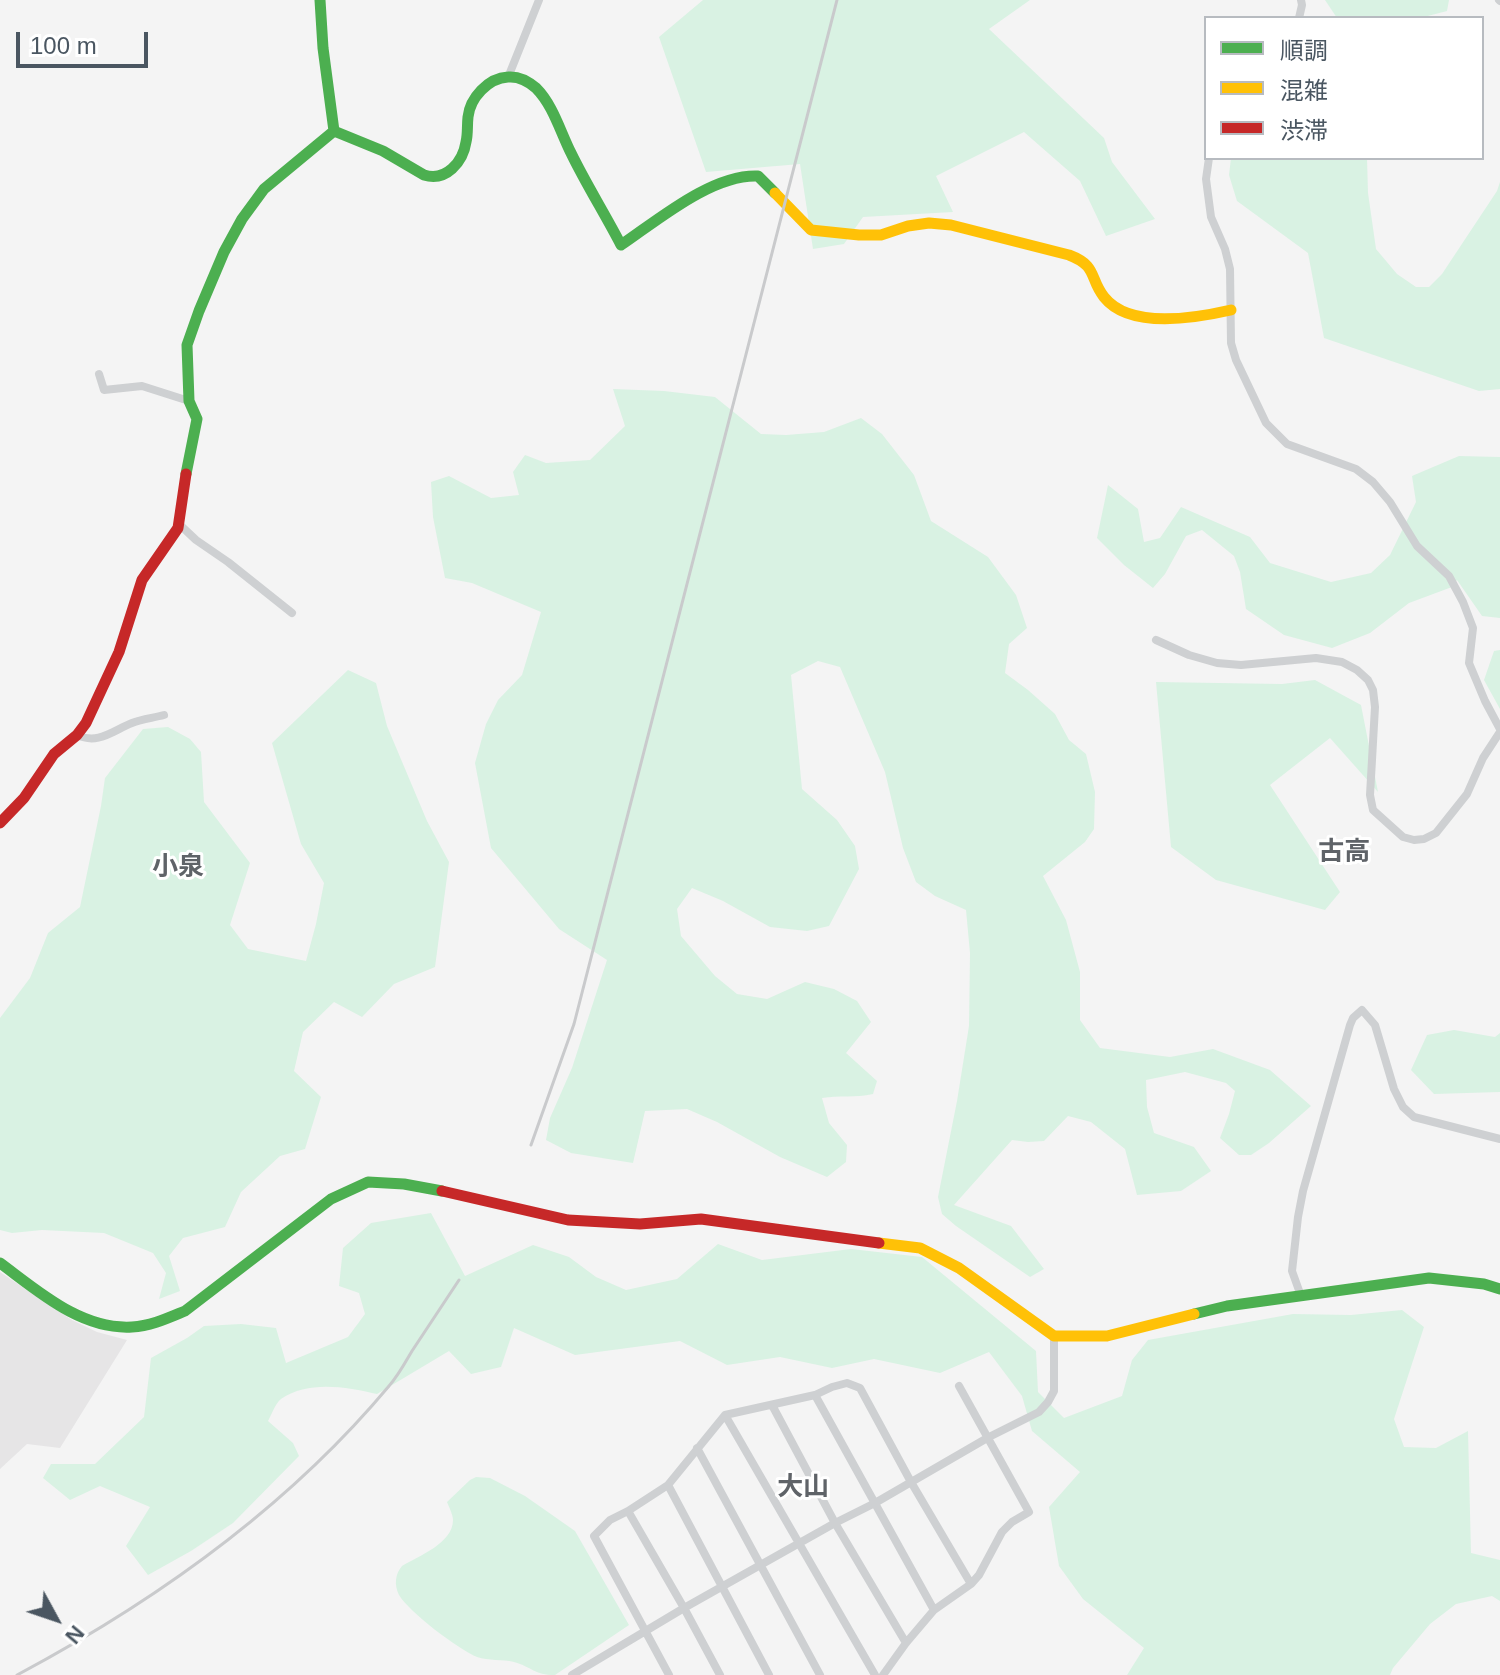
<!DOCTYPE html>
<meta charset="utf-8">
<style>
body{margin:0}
#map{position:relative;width:1500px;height:1675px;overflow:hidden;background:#f4f4f4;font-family:Arial,"Noto Sans JP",sans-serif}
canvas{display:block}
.legend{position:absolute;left:1204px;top:16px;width:280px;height:144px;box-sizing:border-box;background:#fff;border:2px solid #b7bbc0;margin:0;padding:10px 14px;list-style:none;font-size:24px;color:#4a5661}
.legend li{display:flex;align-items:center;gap:16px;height:40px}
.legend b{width:40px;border:2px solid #b7bbc0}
.north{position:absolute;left:16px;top:1579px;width:80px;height:80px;-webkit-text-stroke:6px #fff;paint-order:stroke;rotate:130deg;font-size:22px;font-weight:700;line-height:32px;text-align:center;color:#4a5661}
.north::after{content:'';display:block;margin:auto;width:28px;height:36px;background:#4a5661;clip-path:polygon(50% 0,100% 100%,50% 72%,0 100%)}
.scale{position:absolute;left:16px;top:32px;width:132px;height:36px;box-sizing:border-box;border:4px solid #4a5661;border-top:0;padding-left:10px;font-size:24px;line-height:28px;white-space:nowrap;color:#4a5661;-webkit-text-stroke:6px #fff;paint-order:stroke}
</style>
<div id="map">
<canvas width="1500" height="1675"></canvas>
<ul class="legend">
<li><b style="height:10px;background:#4caf50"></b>順調</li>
<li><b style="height:10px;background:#ffc107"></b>混雑</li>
<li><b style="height:10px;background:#c62828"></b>渋滞</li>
</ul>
<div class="north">N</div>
<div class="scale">100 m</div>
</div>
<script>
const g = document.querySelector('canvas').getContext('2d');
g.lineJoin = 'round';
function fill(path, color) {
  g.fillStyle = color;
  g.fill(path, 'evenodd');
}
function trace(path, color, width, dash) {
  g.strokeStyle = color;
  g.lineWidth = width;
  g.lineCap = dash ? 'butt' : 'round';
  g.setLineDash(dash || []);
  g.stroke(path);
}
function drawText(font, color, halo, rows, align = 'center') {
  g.font = font + ' Arial,"Noto Sans JP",sans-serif';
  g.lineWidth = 6;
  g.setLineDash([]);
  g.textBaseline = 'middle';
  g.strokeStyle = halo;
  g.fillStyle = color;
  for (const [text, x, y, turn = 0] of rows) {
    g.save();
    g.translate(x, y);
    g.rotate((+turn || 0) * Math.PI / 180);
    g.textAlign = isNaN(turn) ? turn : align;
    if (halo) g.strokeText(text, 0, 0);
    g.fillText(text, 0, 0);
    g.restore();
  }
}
fill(new Path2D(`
 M0,1272L72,1320L97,1332L127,1340L60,1448L27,1444L0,1469Z`), '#e6e5e6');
fill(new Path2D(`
 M703,0H1030L989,29L1104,138L1112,162L1155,219L1106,236L1080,181L1024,132L936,176L953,212L863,217L844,244L813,249L800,164L706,172L659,37Z
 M1325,0H1449L1447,11L1420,18H1337Z
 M1231,158H1367L1368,193L1376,249L1397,274L1416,287H1429L1442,274L1497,191L1500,182V389L1479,391L1324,338L1308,253L1237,201L1229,175Z
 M613,389L664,391L715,397L761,434L786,435L824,432L861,418L882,434L914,475L931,521L988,557L1016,595L1027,628L1009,644L1005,673L1028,690L1055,714L1069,740L1086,754L1095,792L1094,829L1085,842L1043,876L1066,920L1080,972V1020L1100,1048L1170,1057L1213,1049L1270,1070L1311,1106L1269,1143L1251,1155H1239L1220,1138L1229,1114L1235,1091L1226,1083L1185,1072L1146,1080L1147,1107L1154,1133L1194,1147L1211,1171L1181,1191L1137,1195L1125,1149L1091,1122L1068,1116L1044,1141L1028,1142L1012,1140L954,1205L1011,1226L1044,1269L1030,1277L956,1226L942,1214L938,1197L957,1101L969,1026L970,953L966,910L935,896L916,882L903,848L885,772L840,667L818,661L791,675L802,789L837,820L855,846L859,869L829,926L807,931L770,927L723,901L692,888L677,909L681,936L715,976L737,994L767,999L805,982L834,989L857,1001L871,1022L846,1053L877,1081L873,1094C855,1098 839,1095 822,1098L829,1123L847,1145L846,1162L827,1177L780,1157L717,1122L687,1109L645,1111L633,1163L571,1153L546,1140L550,1118L572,1068L607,960L559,929L491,848L475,763L486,724L498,700L522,675L541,612L472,583L445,578L433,517L431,482L449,476L491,498L519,495L513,472L525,455L546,463L590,460L625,426Z
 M1459,456L1500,457V618L1482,616L1457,580L1452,587L1409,603L1370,633L1332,648L1284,635L1246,609L1240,572L1234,556L1202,530L1186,536L1165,574L1153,588L1124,565L1097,538L1108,485L1138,509L1144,542L1160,538L1181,507L1250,537L1270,563L1331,582L1371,573L1390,555L1416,502L1412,476Z
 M1500,650V709L1484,680L1494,651Z
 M348,670L376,683L387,726L427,821L449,862L435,967L394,984L362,1017L334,1002L303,1032L294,1071L321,1097L305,1149L280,1156L241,1192L225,1227L183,1238L169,1256L180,1291L159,1299L166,1273L153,1253L104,1233L42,1230L12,1233L0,1230V1018L30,978L48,933L80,907L101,806L105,778L143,729L168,727L190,739L201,752L204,802L250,863L230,925L248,949L306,961L316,924L324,883L301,844L272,743Z
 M1315,680L1361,705L1378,792L1330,738L1270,785L1340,892L1325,910L1216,880L1171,847L1156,682L1282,684Z
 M1454,1030L1495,1037L1500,1033V1092L1434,1094L1411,1070L1427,1035Z
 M431,1213L465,1276L533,1245L569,1257L596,1277L626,1290L677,1279L718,1244L762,1260L851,1249L922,1257L1036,1351L1038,1392L1064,1418L1122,1396L1132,1360L1148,1340L1293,1314L1351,1315L1402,1310L1424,1327L1394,1419L1404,1447L1436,1448L1468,1431L1471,1553L1500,1560V1601L1492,1596L1456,1604L1430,1624L1393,1668L1390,1675H1127L1144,1648L1083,1599L1059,1566L1049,1507L1080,1472L1032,1431L1022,1396L989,1352L940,1373L874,1359L832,1368L780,1357L727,1365L680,1341L575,1355L514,1328L501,1367L471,1374L449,1351L377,1394C346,1387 309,1380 281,1399C275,1404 272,1414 268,1421L293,1443L299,1456L233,1523L191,1551L148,1575L126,1546L150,1507L100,1486L70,1500L43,1478L51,1464H95L144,1417L151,1358L187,1338L204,1326L241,1324L276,1328L286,1363L348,1337L365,1314L359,1293L339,1286L343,1248L371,1223Z
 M476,1477L490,1478L525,1496L575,1531L629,1625L555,1675C534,1675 532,1667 514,1662C502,1659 489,1661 477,1657C458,1649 409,1612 399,1595C394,1585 395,1574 402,1566C419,1556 453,1543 453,1520C453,1515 449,1507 447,1502L470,1480Z`), '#d9f2e3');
trace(new Path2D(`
 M1499,0L1500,1
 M1299,18L1302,5L1301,0
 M509,75L539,0
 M1209,158L1206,179L1211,217L1225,249L1230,269L1231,343L1236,360L1266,423L1287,444L1356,469L1373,482L1390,502L1417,546L1449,576L1463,602L1473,628L1469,663L1485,701L1500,729
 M99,374L104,390L142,386L189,401
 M179,524L196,540L228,562L292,613
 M1156,640L1189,655L1217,663L1241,665L1316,658L1342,662L1357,670L1368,680L1373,690L1375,707L1370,795L1373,810L1403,837L1414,840L1424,839L1436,833L1467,794L1483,758L1500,732
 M77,735C98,745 112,731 132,723C142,719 153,718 164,715
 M1301,1296L1292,1271L1298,1217L1303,1191L1350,1025L1353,1018L1362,1010L1375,1025L1394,1089L1403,1107L1414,1117L1500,1139
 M815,1395L934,1610
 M772,1405L835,1523L906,1643
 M725,1415L875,1675
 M697,1448L820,1675
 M668,1485L769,1675
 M628,1511L684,1608L720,1675
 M572,1675L684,1608L835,1523L875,1503L989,1437L1039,1412L1048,1402L1054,1391V1336
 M669,1675L594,1536L610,1520L628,1511L668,1485L725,1415L815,1395L832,1387L847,1383L860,1388L911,1482L971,1584
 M883,1675L906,1643L934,1610L971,1584L979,1575L1002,1532L1012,1522L1029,1512L959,1386`), '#ced0d2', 8);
trace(new Path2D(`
 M334,131L383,151L424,175C446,182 463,162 466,142C468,134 467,126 468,117C470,98 488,78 508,77C519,76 528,81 536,88C553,105 560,131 571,153C586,184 605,214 621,245C658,220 712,174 758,176L775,193
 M186,474L197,419L189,401L187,345L199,311L224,252L242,219L264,189L334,131L323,48L320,0
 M0,1263C38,1291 81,1330 132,1327C151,1326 168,1318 185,1311L331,1199L368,1182L404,1184L442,1191
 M1194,1314L1227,1306L1429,1278L1484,1284L1500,1289`), '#4caf50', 11);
trace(new Path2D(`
 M775,193L811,230L859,235H881L908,226L929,223L951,225L1069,255C1098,266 1089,278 1104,297C1130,330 1196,318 1231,310
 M879,1243L920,1248L959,1268L1054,1336H1107L1194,1314`), '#ffc107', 11);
trace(new Path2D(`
 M0,823L24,798L54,754L77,735L86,723L119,652L142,580L178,528L186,474
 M442,1191L568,1220L640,1224L701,1219L879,1243`), '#c62828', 11);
trace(new Path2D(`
 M531,1145L574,1024L837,0
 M17,1675C156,1601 287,1508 389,1386C398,1376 405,1363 412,1351C428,1327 443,1304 459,1280`), '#c9cacc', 3);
drawText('bold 26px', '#5f6368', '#fff', [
 ["古高",1344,853],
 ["小泉",178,868],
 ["大山",803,1488]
]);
</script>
